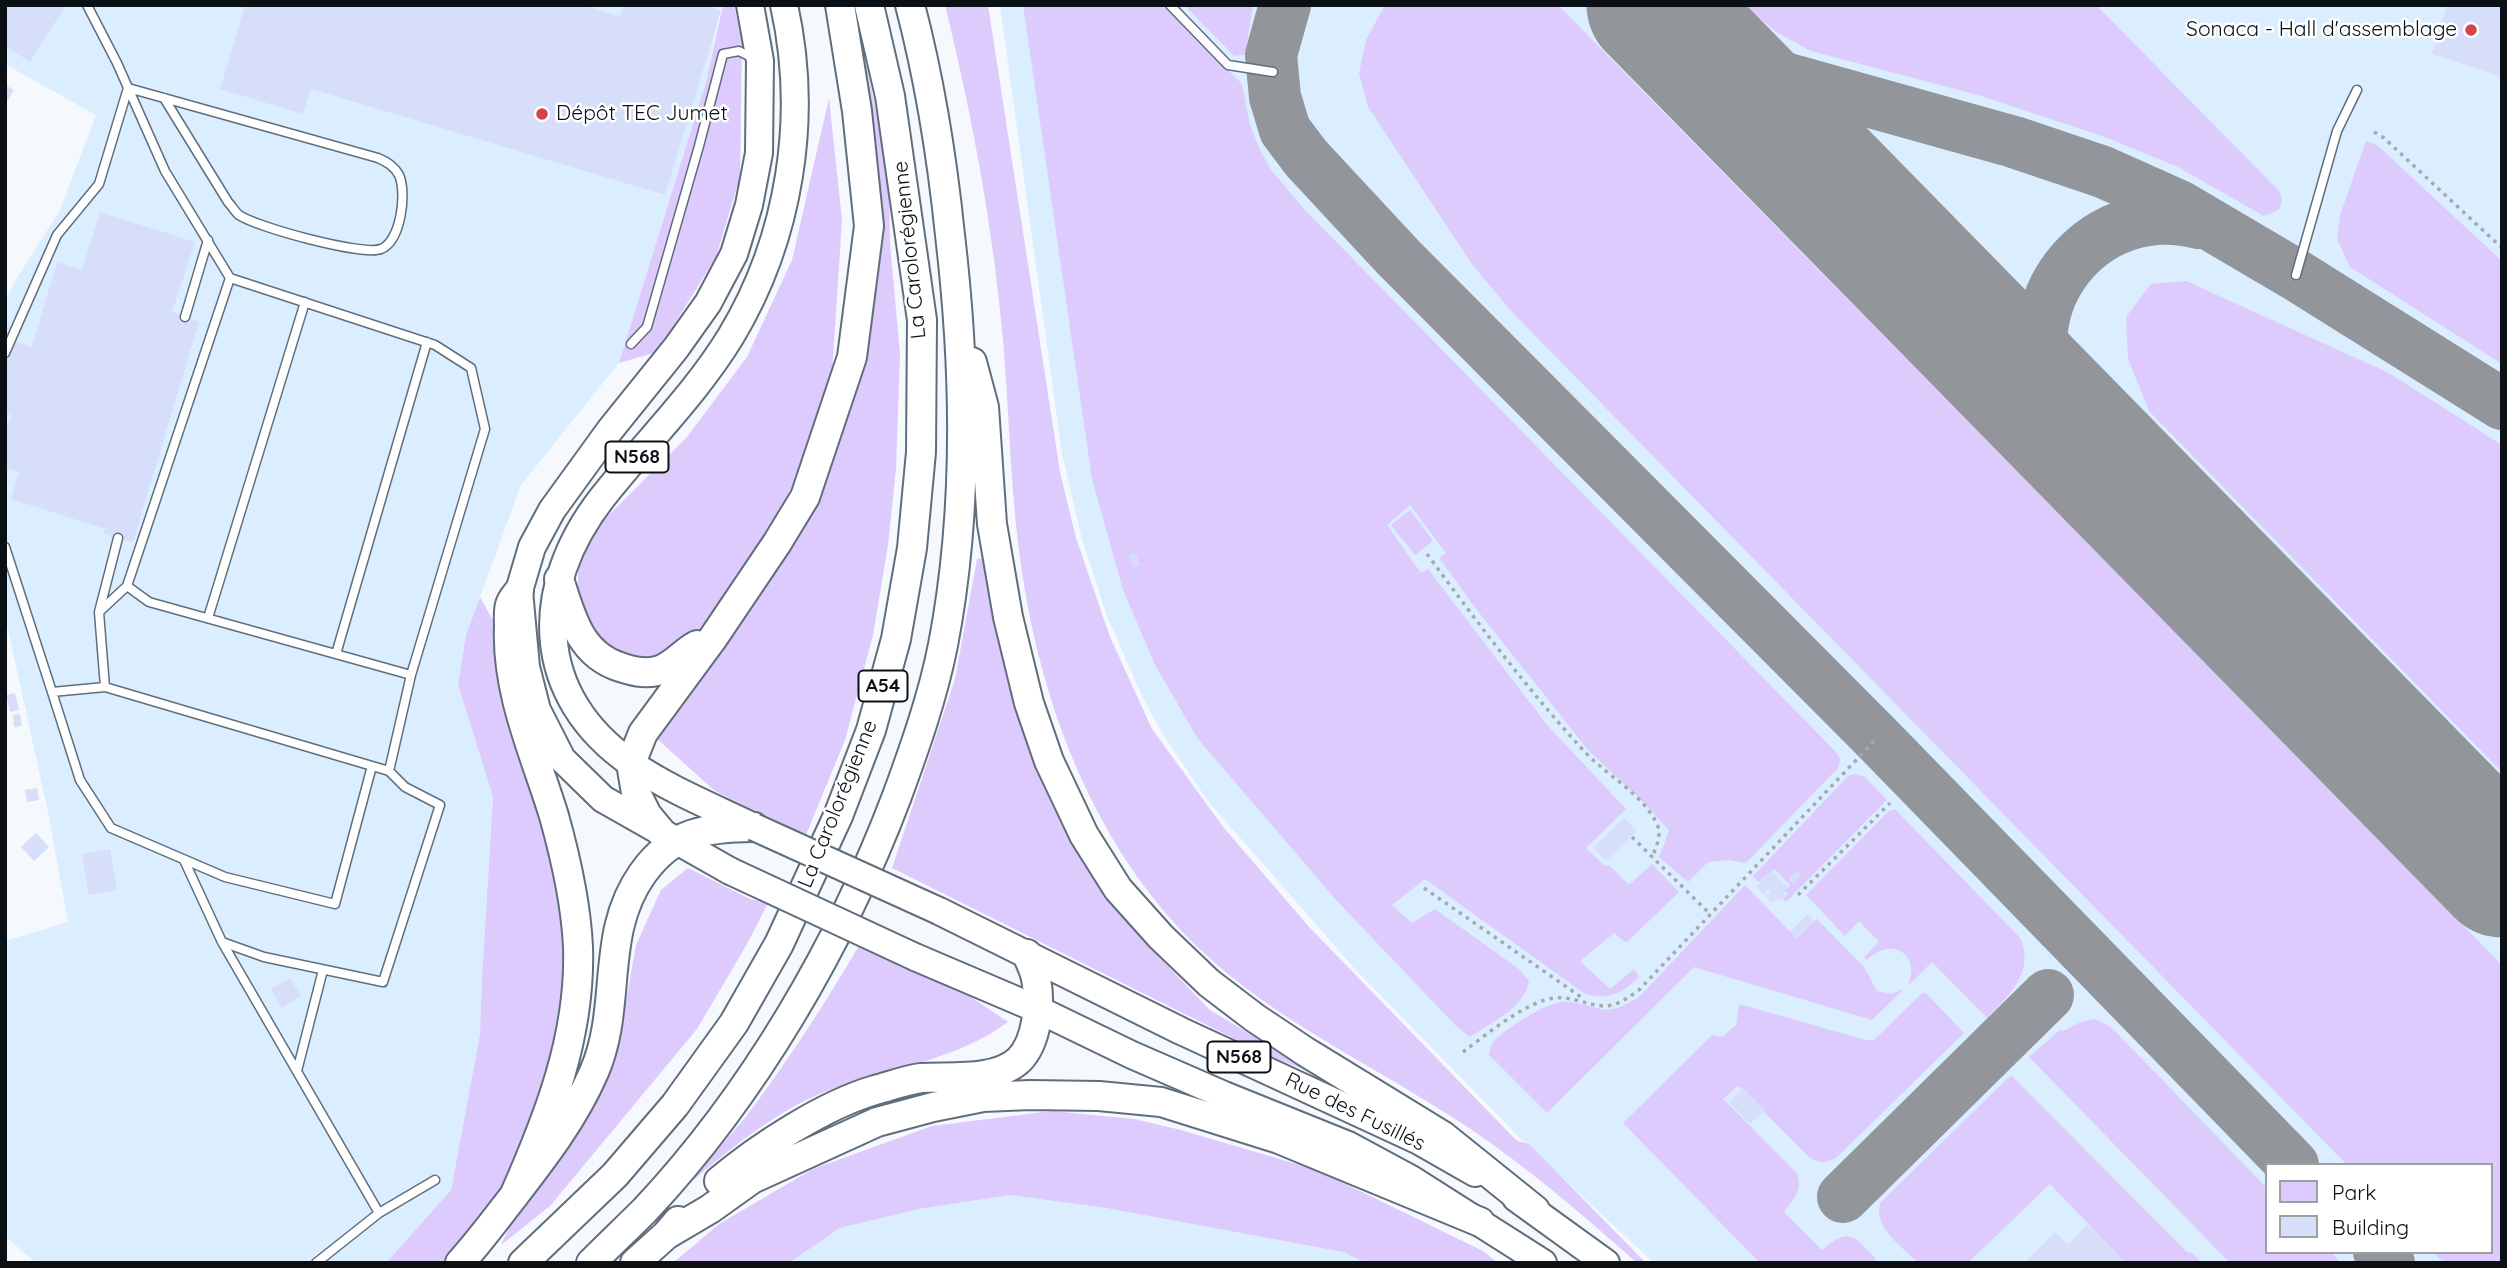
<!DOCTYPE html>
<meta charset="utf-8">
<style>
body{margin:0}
#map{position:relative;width:2507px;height:1268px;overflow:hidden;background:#f5f8fc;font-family:Quicksand,sans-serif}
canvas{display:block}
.frame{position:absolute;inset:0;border:7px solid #0b1015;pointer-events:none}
.legend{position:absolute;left:2265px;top:1163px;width:228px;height:91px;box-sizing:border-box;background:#fff;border:2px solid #9d9fa1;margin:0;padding:9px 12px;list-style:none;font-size:21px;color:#0b1015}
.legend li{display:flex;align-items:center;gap:14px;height:35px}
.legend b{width:35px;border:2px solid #9d9fa1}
</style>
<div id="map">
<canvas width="2507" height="1268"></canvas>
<div class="frame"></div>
<ul class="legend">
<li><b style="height:19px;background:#ddcbfe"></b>Park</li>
<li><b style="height:19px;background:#d7defa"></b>Building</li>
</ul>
</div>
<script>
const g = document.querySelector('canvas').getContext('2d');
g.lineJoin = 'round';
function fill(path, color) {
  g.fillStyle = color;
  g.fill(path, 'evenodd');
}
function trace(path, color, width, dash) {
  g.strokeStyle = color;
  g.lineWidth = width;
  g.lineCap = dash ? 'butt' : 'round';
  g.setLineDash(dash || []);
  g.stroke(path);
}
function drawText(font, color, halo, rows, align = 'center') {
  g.font = font + ' Quicksand,sans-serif';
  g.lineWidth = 5;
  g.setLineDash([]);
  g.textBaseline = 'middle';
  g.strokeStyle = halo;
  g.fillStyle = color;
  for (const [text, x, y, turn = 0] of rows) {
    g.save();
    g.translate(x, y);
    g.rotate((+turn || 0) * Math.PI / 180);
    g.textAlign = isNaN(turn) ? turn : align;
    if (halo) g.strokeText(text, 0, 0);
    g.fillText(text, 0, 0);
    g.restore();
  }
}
fill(new Path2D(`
 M5,5H721L706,82L619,363L521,485L466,635L458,685L493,797L482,976L480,1034L451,1190L386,1263H36L5,1236V941L68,922L48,812L5,616V301L17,278L60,210L96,115L5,64Z
 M1000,5H2502V1263H1654L1521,1139L1355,969L1208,801L1164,736L1143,698L1107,616L1082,539L1062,454ZM2267,1165H2491V1252H2267Z
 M1010,1195L1106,1208L1343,1252L1366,1263H789L840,1228L919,1209Z`), '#dbeeff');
fill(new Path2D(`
 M723,5H734L742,43L740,177L716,257L657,352L619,363L706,82Z
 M945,5H988L1060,472L1076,538L1110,637L1152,729L1224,828L1310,928L1517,1141L1529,1144L1646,1263H1637C1574,1207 1509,1151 1436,1107C1358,1058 1273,1017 1205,954C1101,858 1044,716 1023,578C1010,499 1010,419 1003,340C993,227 972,115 945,5Z
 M1023,5H1164L1242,84L1250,125L1260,150L1271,170L1305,210L1836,752L1840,759L1838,768L1746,863L1728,860L1708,862L1688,882L1659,857L1669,830L1643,802L1588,750L1477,610L1439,558L1446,553L1410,505L1387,525L1421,573L1428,569L1547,725L1626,809L1586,848L1605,866L1609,865L1629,885L1652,864L1679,892L1626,943L1614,933L1580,961L1610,989L1634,969L1639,977C1621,994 1609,1000 1585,994L1425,879L1392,905L1412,923L1435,909L1519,969L1529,981C1525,1008 1491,1022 1470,1037L1456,1026L1337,901L1198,739L1155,665L1123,590L1092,479Z
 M1184,5H1253L1245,55L1234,56Z
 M1385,5H1558L2502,965V1263H2444L2433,1252H2491V1165H2347L1511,311L1472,264L1368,107L1359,73L1366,40Z
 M1747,5H2096L2280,192L2282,200L2279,210L2264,216L2178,167L2105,137L1978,95L1811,51L1778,33L1751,12Z
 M864,52L889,180L890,243L900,354L896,469L888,545L873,635L845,740L806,835L715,791L656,738L767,584L804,522L835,453L854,388L876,163Z
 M829,98L842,220L832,372L792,486L716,633L640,660L613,655L594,635L577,605L579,545L687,437L747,357L792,260Z
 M2366,141L2377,145L2502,261V364L2350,267L2337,239L2340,215Z
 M2186,281L2389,373L2502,445V772L2149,411L2128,359L2126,317L2151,284Z
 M1410,510L1433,541L1415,555L1391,525Z
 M985,558L1018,705L1047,791L1095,879L1155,953L1210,1010L1316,1074L1269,1056L892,868L955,679L977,559Z
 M480,597L497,628L569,872L583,1006L523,1175L459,1263H386L451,1190L480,1034L482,976L493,797L458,685L466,635Z
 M1854,774L1865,777L1887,800L1786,902L1783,899L1788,894L1785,891L1790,885L1774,869L1758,882L1753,876L1848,776Z
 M1895,809L2021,939C2034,974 2009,995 1987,1018L1932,962L1908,986C1921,953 1891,936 1867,960L1864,957L1879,942L1859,921L1845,936L1806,895L1889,811Z
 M688,868L750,899L768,903L747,944L697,1029L550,1206L501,1245L521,1203L594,1097L621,1030L636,945L661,890Z
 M1745,885L1796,938L1817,919L1864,967L1877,991L1891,994L1904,989L1872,1020L1694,967L1547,1113L1489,1055C1490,1049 1491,1044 1495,1040C1507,1028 1545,1003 1562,1002C1599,1001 1600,1023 1640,996Z
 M860,944L968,995L1008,1022C959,1059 892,1068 835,1088C778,1108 730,1149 684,1188C703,1164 725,1142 744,1119C787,1063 824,1005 860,944Z
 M1922,993H1926L1964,1033L1836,1158C1825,1164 1819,1163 1809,1157L1738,1086L1723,1099L1797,1173C1803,1193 1794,1197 1784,1212L1822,1250C1850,1226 1853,1236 1876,1259L1872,1263H1760L1623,1123L1712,1035L1722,1037L1736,1025L1739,1004L1866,1040H1874Z
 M2094,1019L2111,1027L2267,1188V1252H2331L2341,1263H2230L2029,1057L2060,1030L2063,1031L2081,1022Z
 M2011,1075L2187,1252L2192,1253L2202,1263H2126L2050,1184L1968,1263H1918C1902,1246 1873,1228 1880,1203Z
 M1052,1111L1134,1119L1181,1130L1317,1170L1483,1251L1498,1263H1366L1343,1252L1106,1208L1010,1195L919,1209L840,1228L789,1263H673L719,1224L813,1169L932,1126Z`), '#ddcbfe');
trace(new Path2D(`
 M1285,5L1271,55L1275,97L1285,130L1306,158L1398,257L1877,738L2293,1165
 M1655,5L1686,36L1713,58L2014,142L2103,172L2179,206L2296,275L2502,404
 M2106,466C2086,443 2059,419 2049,390C2014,293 2099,197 2199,223
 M1843,1197L2048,995
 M2379,1252L2389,1263`), '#92969a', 52);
trace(new Path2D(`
 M1653,5L2502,871`), '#92969a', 133);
fill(new Path2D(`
 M5,5H66L30,62L5,46Z
 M245,5H582L620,17L624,5H704L721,11L665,195L311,89L303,114L220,89Z
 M2447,5H2502V77L2432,54Z
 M5,85L14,90L5,105Z
 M100,212L195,242L172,312L199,322L133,542L103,534L105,529L11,499L19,472L5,468V434L11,415L5,413V364L12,341L32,347L57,262L82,270Z
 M1136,553L1140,565L1134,568L1129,555Z
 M15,693L19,710L10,712L6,695Z
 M20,714L22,726L14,727L13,715Z
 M37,788L39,800L27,802L25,790Z
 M1624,818L1637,831L1606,861L1593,848Z
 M36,833L49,847L34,861L21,847Z
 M110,849L117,890L89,895L82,854Z
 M1772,871L1788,888L1783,893L1786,896L1780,901L1778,898L1772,903L1765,896L1771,891L1769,889L1763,894L1756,886Z
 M1797,871L1801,876L1793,883L1789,879Z
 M1808,914L1814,921L1796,937L1790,932Z
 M290,978L301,996L282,1008L271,989Z
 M1743,1088L1765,1110L1750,1124L1729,1102Z
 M2088,1224L2126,1263H2024L2055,1232L2068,1245Z`), '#d7defa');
const service = new Path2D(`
 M87,5L117,63L165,171L230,278L435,345L471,368L485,429L411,675L149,602L127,586L230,278
 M1170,5L1228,65L1273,72
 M2296,275L2337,131L2357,90
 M185,317L208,240
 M631,344L647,327L699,146L723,54L739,51L753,58
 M5,353L57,235L99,184L128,88L164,98L378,158C387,162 394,166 399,175C407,193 401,241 381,249C362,256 256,227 239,215C235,212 232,206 228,202L164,98
 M5,547L52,692
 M99,612L118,538
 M208,618L305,302
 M336,654L427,342
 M105,687L99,612L127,586
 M389,771L411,675
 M184,860L222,942L264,957L383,982L440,805L405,787L389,771L105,687L52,692L80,780L111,828L225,877L335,904L372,766
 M222,942L379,1213
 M297,1071L323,970
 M316,1263L379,1213L435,1180`);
const trunk = new Path2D(`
 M754,827C713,807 670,790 632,764C533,696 532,588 602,498C645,443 695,395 731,336C790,238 809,117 784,5
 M730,871L603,799L562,759L537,710L526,667L519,591L532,547L552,510L610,430L676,348L708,303L734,254L749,205L759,153L760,61L750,5
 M939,911L1181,1031L1419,1141L1475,1173
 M915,957L1037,1009L1132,1055L1224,1095L1348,1145L1411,1179L1543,1263
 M1516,1198L1606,1263`);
const motorway = new Path2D(`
 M972,362L984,407L992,524L1008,617L1029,703L1049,761L1084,835L1118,889L1161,937L1209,983L1255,1018L1306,1052L1443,1136L1535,1210
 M559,579C571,615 579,654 620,667C632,671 643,674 657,671C673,667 683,652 697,645
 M662,833L647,815L636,793L631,763L643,733L713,638L777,543L805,497L852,357L869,226L857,111L840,5
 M719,1181C759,1147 824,1105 875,1090C890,1086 906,1080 921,1078C951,1076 995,1082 1019,1060C1037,1042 1041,1003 1036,979C1035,971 1030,962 1027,954
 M514,1196C549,1117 581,1035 578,947C576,902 566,859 554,816C535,754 506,693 509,626C509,620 508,611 510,605C511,600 516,595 519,591
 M666,1235L710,1209L752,1179L877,1122L933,1107L983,1097L1030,1095L1099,1096L1161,1102L1279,1139L1480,1222
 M460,1263C479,1242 496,1219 513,1197C544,1157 574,1118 594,1072C623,1006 599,934 643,873C673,831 706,828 754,827
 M523,1263L615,1175L675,1105L734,1023L779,944L838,816L871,730L896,639L912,548L921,452L922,320L890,96L869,5
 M591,1263C609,1245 627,1228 645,1210C754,1094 841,944 897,796C915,747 933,696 943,645C969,510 966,371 950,235C942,157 930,81 910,5
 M635,1263L666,1235L678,1221`);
trace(service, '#606e7c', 11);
trace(trunk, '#606e7c', 30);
trace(motorway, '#606e7c', 32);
trace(new Path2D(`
 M2374,132L2384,138L2502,248
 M1427,554C1477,622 1527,689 1584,751C1606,775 1641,793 1656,822C1663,834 1656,846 1652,858
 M1632,837L1709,913
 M1424,888L1584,999
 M1798,895L1890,803
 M1463,1052C1487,1034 1517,1009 1545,1000C1569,993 1584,1005 1604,1006C1617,1006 1627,998 1638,991L1877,738`), '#a5a9ad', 3.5, [3.5, 5]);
trace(service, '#fff', 8);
trace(trunk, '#fff', 26);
trace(motorway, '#fff', 28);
const trunkBridge = new Path2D(`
 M754,827L939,911
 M730,871L915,957`);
trace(trunkBridge, '#606e7c', 30, []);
trace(trunkBridge, '#fff', 26);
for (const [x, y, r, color] of [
 [2471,30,7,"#d34347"],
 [542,114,7,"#d34347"]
]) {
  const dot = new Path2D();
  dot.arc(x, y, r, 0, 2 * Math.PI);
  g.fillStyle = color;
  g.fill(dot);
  trace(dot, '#fff', 2.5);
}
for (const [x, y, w] of [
 [637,457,63],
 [883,686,49],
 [1239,1057,63]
]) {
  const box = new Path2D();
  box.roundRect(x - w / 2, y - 15.5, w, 31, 5);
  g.fillStyle = '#fff';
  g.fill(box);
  trace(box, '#0b1015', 2);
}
drawText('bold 19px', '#0b1015', null, [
 ["N568",637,457],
 ["A54",883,686],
 ["N568",1239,1057]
]);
drawText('21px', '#0b1015', '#fff', [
 ["Sonaca - Hall d'assemblage",2457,30],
 ["Dépôt TEC Jumet",556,114,"left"]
], 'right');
drawText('21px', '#0b1015', '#fff', [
 ["La Carolorégienne",910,250,-96],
 ["La Carolorégienne",838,804,-68],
 ["Rue des Fusillés",1355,1112,26]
]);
</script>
